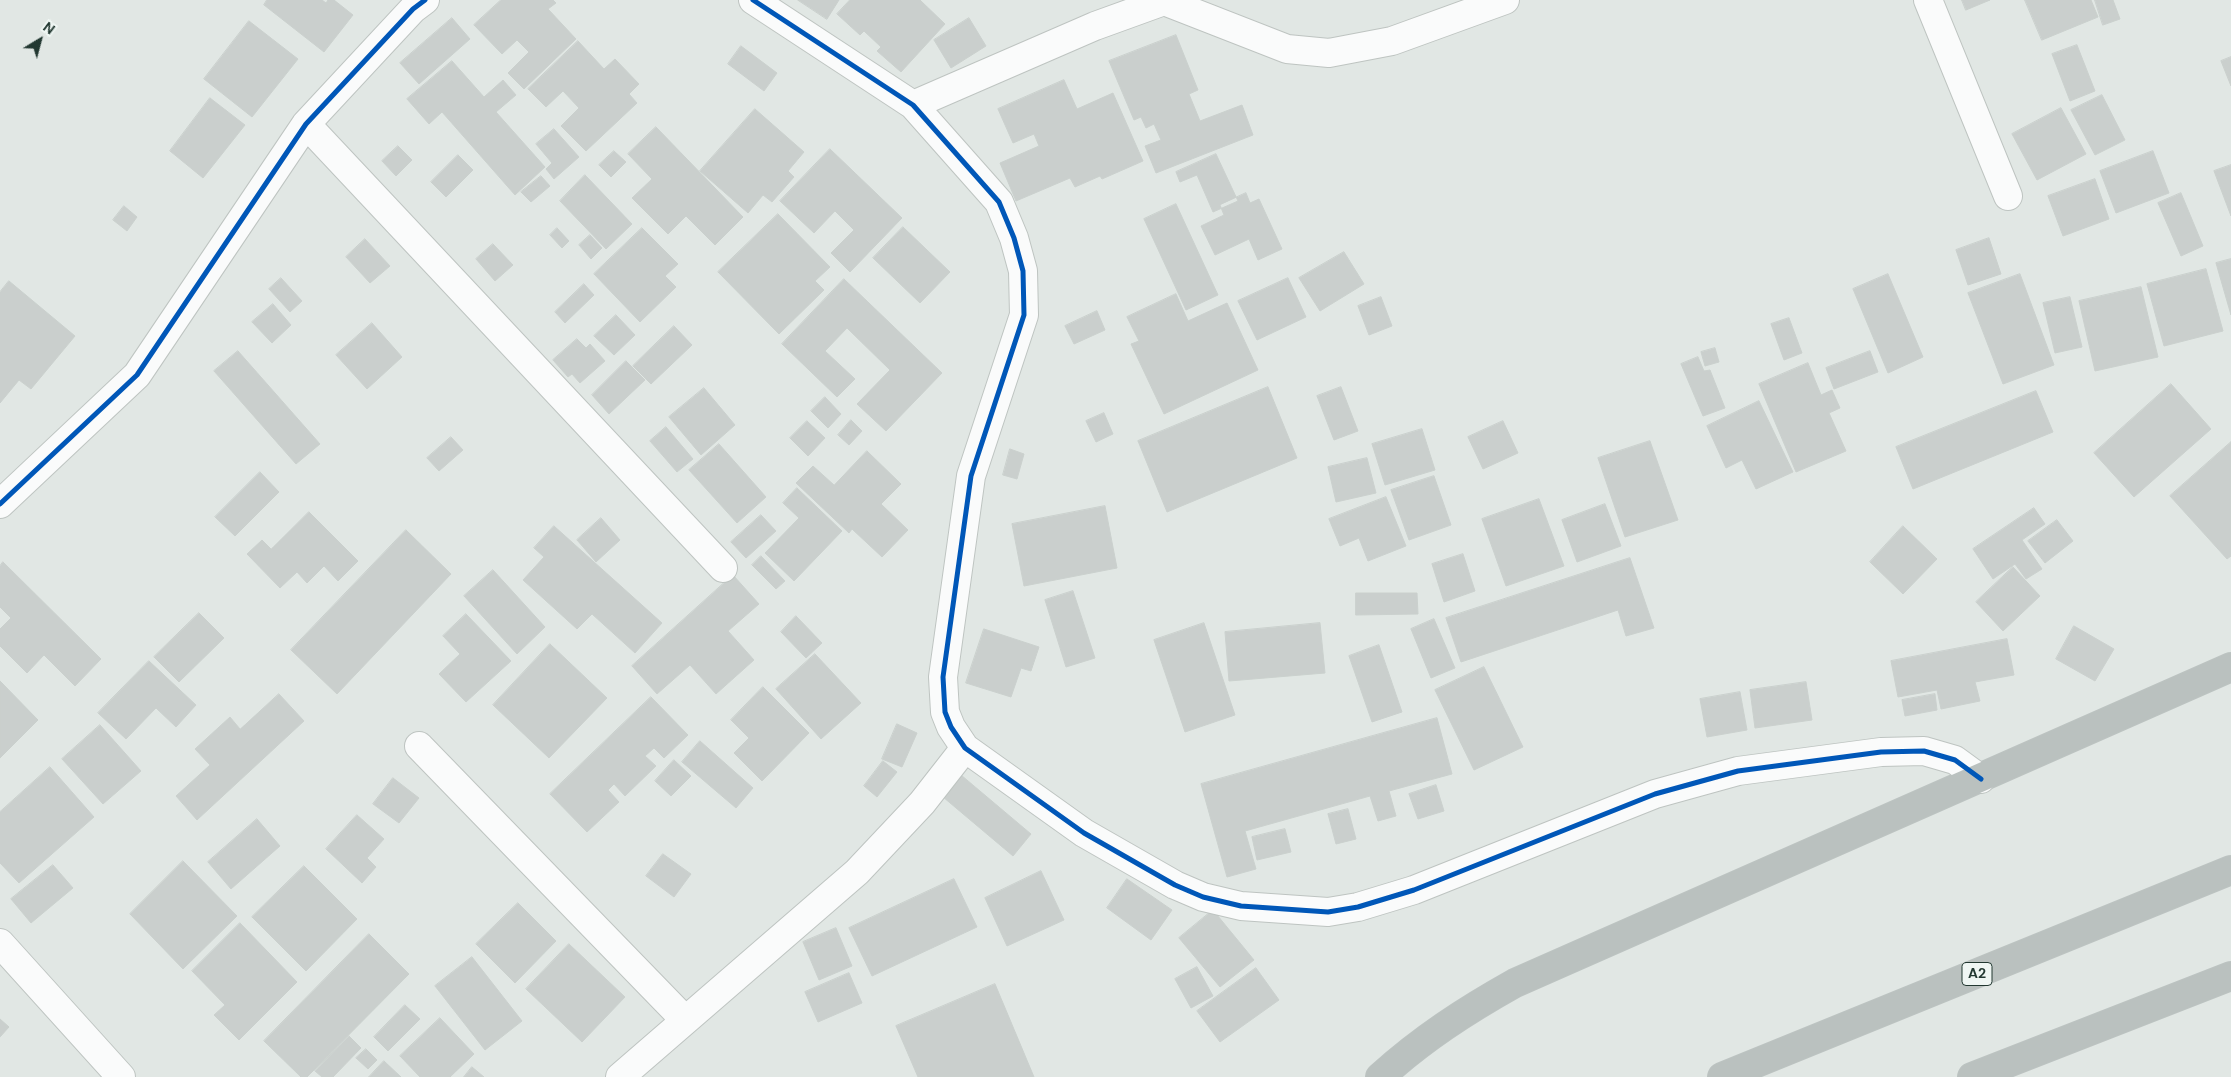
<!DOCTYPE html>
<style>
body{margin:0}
#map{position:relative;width:2231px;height:1077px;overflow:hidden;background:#e1e7e4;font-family:"DM Sans",sans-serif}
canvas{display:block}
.north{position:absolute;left:15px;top:15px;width:50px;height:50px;-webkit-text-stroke:4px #eff6f3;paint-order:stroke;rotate:37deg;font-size:14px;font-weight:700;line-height:20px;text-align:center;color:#223831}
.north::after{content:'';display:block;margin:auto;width:18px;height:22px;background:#223831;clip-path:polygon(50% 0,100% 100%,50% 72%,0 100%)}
</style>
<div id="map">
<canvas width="2231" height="1077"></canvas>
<div class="north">N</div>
</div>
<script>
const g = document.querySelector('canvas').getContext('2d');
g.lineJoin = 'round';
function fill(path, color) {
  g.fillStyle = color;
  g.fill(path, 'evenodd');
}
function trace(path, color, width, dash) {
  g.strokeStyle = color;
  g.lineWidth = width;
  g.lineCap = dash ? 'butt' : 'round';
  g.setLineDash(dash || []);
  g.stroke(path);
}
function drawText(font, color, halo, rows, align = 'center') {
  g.font = font + ' "DM Sans",sans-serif';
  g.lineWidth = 4;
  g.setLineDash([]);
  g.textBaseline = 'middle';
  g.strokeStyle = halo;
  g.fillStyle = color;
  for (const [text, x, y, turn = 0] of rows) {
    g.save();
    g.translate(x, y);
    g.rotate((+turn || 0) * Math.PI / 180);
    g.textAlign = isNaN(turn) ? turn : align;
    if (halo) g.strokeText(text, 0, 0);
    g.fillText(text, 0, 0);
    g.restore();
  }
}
const building = new Path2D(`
 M267,0H322L326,3L328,0H334L353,15L324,52L264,5Z
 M501,0H553L556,3L548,9L576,39L524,89L508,73L529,52L517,40L502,54L474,25Z
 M798,0H839L827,19Z
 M850,0H920L945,24L901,72L877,51L881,47L864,31L860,35L837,14Z
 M1962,0H1990L1966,10Z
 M2025,0H2091L2098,17L2042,40Z
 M2095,0H2113L2120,19L2103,25Z
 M452,18L470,39L419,84L400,63Z
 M969,18L986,46L951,68L934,40Z
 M249,21L298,59L252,117L204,79Z
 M1176,35L1198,90L1189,94L1200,121L1242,105L1253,135L1156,173L1145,146L1161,140L1154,124L1146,128L1141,117L1134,120L1109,61Z
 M578,41L604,69L615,59L639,84L629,94L637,103L586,151L561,126L579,108L563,91L546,107L528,89Z
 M2077,45L2095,91L2070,101L2052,54Z
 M741,46L777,73L764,91L728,64Z
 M2231,57V86L2221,61Z
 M452,61L484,97L503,80L516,95L496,112L545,167L515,195L442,112L429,124L407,99Z
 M1064,80L1077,109L1113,93L1143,161L1102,179L1100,176L1075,187L1070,178L1016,201L1000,163L1039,146L1034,134L1013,143L998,109Z
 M2102,95L2125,140L2095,155L2071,110Z
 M210,98L245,125L203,178L170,151Z
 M2061,108L2086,154L2037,180L2012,134Z
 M755,109L804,152L788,171L794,177L772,202L763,195L748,213L700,171Z
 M656,127L743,217L715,245L686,216L668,234L632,198L652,179L628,154Z
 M554,129L579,157L554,179L546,169L552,163L536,144Z
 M398,146L412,160L396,176L382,161Z
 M830,149L902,218L850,272L831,253L854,230L835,211L814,233L780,201Z
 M614,151L626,162L611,177L599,165Z
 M2153,151L2169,193L2116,213L2100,171Z
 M1216,154L1238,201L1213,212L1197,175L1180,182L1176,172Z
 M458,155L473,170L446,197L431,182Z
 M2231,165V216L2214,171Z
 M585,175L632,224L606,249L560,201Z
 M541,176L550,186L531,202L521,192Z
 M2095,179L2109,219L2063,236L2048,196Z
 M1246,193L1250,203L1259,199L1282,249L1258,260L1249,239L1215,255L1201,226L1224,215L1220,205Z
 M2181,193L2203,246L2181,256L2158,203Z
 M1176,204L1218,295L1186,310L1144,219Z
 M124,206L137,217L127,231L113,220Z
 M778,214L830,267L815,281L824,290L779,334L718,272ZM790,264L800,275L794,282L784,271Z
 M903,227L950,272L920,303L873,258Z
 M557,228L569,241L562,248L550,235Z
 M642,228L678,264L665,276L676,287L640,322L594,274Z
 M590,235L602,248L591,259L579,245Z
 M1989,238L2001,274L1968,285L1956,250Z
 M365,239L390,266L370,283L346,257Z
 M493,244L513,265L495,281L476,259Z
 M1344,252L1364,284L1320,311L1299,278Z
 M2231,259V315L2216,263Z
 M790,264L800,275L794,282L784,271Z
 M2206,269L2223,331L2164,346L2147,284Z
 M1888,274L1923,357L1888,373L1853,289Z
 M2020,274L2054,365L2003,384L1968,293Z
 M281,278L302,301L290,312L269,289Z
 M1288,278L1306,317L1257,340L1238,301Z
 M844,279L942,373L886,431L857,404L890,370L847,328L825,351L855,379L837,397L782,344Z
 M9,281L75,336L31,389L19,380L0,403V292Z
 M584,284L594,295L565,323L555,312Z
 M2141,287L2158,357L2095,371L2079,301Z
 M1176,294L1188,321L1227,303L1258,370L1164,414L1131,344L1139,341L1127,317Z
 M1381,297L1392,326L1369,335L1358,306Z
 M2070,297L2082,347L2055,353L2043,303Z
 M273,304L291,325L272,343L252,322Z
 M1097,311L1105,330L1074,344L1065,326Z
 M616,315L635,335L614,355L594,336Z
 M1789,318L1802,353L1784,360L1771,324Z
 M372,323L402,357L367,389L336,355Z
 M674,326L692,345L651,384L633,366Z
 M577,339L586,348L590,344L605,361L580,383L572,374L568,377L553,360Z
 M1715,348L1719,362L1705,366L1701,352Z
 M238,351L320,444L296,464L214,371Z
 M1870,351L1878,372L1834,389L1826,368Z
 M1698,357L1704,371L1710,370L1725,408L1703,416L1681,364Z
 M626,361L645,380L609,414L592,395Z
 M1808,363L1821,395L1832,390L1840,408L1829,413L1846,451L1796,472L1759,384Z
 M2171,384L2211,429L2134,497L2094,453Z
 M1268,387L1297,458L1167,512L1138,441Z
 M1341,387L1358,431L1334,440L1317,396Z
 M704,388L735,425L701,455L669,417Z
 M2036,391L2053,432L1913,489L1896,447Z
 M825,397L841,414L828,428L811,411Z
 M1759,401L1793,472L1756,489L1742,460L1726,468L1707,426Z
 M1104,413L1113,434L1096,442L1086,421Z
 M851,420L862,431L849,445L838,435Z
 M807,421L825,438L808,456L790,438Z
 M1503,421L1518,453L1483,469L1468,437Z
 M666,427L693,459L677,472L650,441Z
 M1422,429L1435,470L1385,485L1372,444Z
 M451,437L463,450L439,471L427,458Z
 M1650,441L1678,520L1625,537L1598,458Z
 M2231,442V556L2227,559L2170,496Z
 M719,444L766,497L737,523L689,470Z
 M1010,449L1024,454L1017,479L1003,475Z
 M867,451L901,484L881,504L908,530L882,557L852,529L849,533L796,483L813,466L834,485Z
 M1367,458L1376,493L1336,502L1328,467Z
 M260,472L279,492L235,536L215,517Z
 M1434,476L1451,525L1409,540L1391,490Z
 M797,488L842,531L794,581L765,553L799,518L783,503Z
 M1386,497L1406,546L1368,561L1359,538L1340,546L1329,519Z
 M1539,499L1564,566L1506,586L1482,519Z
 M1605,504L1621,546L1577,562L1562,520Z
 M1105,506L1117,568L1024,586L1012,524Z
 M2034,508L2045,524L2022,540L2042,569L2026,579L2015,564L1993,579L1973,549Z
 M309,512L358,561L338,581L324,566L307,583L297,572L280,588L247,554L262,540L271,549Z
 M761,515L776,531L746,558L731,542Z
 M601,518L620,540L596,562L577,540Z
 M2057,520L2073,541L2045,563L2028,541Z
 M554,526L662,623L635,653L592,614L577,629L523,580L544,557L534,548Z
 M1903,526L1937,559L1903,594L1870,562Z
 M406,530L451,574L337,694L291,650Z
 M1463,554L1475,591L1444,602L1432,564Z
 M761,556L785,581L776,589L752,565Z
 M1630,558L1654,628L1626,636L1618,610L1461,662L1446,618Z
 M3,562L101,659L75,686L44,655L27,673L0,646V629L11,618L0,607V566Z
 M2013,567L2040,596L2003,631L1976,602Z
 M493,570L545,627L517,654L464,596Z
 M733,575L759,604L728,631L754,660L716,694L690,665L657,694L632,666Z
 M1073,591L1095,658L1066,667L1045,600Z
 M1356,593H1417L1418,614L1356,615Z
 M199,613L224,638L179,682L154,657Z
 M466,614L511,661L466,702L439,674L460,654L443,636Z
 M796,616L822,643L806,658L781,632Z
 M1434,619L1455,668L1431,678L1411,629Z
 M1204,623L1235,715L1185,732L1154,640Z
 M1320,623L1325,673L1229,681L1225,632Z
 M2074,626L2114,649L2095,681L2056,659Z
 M984,629L1039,647L1031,671L1021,668L1011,697L966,683Z
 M2007,639L2014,675L1975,682L1980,701L1941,709L1937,690L1898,697L1891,661Z
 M550,644L607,698L549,758L493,705Z
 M1379,645L1402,712L1372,722L1349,656Z
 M815,654L861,703L821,739L776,689Z
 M149,661L196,705L176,727L156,708L126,739L98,713Z
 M1484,667L1523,747L1474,770L1435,690Z
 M0,681L38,720L0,758Z
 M1806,682L1812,720L1755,728L1750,690Z
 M763,687L809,733L762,781L734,753L749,738L731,720Z
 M1740,692L1747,730L1707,737L1700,699Z
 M279,694L304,721L197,820L176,796L210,765L195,749L230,717L240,729Z
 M1935,694L1937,710L1905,716L1902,700Z
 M651,697L688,735L664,758L654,748L645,756L656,766L625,796L614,784L608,790L619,802L587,832L550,794Z
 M1437,718L1452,774L1389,791L1396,816L1378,821L1370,796L1245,831L1256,869L1227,877L1201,784Z
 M897,724L917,733L902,767L882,759Z
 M100,725L141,771L103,804L62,759Z
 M700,741L753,788L736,808L682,762Z
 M674,760L691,776L671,796L655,781Z
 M883,761L897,772L877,797L864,786Z
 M50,767L94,817L19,883L0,863V812Z
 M961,775L1031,834L1013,856L943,797Z
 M393,778L419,798L399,823L373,804Z
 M1436,785L1444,811L1418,819L1409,794Z
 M1348,809L1356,839L1336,844L1328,814Z
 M357,815L384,839L367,858L376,867L362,883L326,849Z
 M257,819L280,846L231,889L208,862Z
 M1285,829L1291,852L1257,860L1252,837Z
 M663,854L691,874L674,897L646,876Z
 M183,861L237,916L183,969L130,914Z
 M53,865L73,888L31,923L11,899Z
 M304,866L357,919L306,971L252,917Z
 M1041,871L1064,920L1007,946L985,898Z
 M954,879L977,927L872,976L849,928Z
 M1127,879L1172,910L1151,940L1107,908Z
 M518,903L556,941L515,983L476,944Z
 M1213,910L1254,960L1220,987L1179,938Z
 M240,923L297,982L239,1040L214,1015L225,1005L192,971Z
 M836,928L852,966L819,980L803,942Z
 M369,934L409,974L307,1077H301L264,1041Z
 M569,944L625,997L582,1042L526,989Z
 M472,957L522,1021L485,1050L435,986Z
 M1197,967L1213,996L1191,1008L1175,979Z
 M1256,968L1279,1000L1220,1042L1197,1011Z
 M849,973L862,1003L818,1022L805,992Z
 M995,984L1034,1077H918L896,1026Z
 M405,1005L420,1019L388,1051L374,1037Z
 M440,1018L474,1054L450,1077H420L400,1056Z
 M0,1019L9,1027L0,1037Z
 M349,1036L361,1048L333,1077H322L315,1071Z
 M366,1049L377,1060L368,1069L356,1058Z
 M384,1061L401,1077H369Z
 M472,1067L484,1077H464Z`);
fill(building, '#cacfcd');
trace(building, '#cad0cd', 1);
const minor = new Path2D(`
 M753,0L913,105L999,202L1014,238L1023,271L1024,315L971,476L943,677L945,712L951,727L965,748L1084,833L1175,885L1203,897L1241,906L1328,912L1358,907L1414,890L1655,794L1738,771L1881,752L1924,751L1955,760L1981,779
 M1928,0L2008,196
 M913,105L1095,26L1164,1L1287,49L1329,53L1392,41L1505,0
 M306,124L723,568
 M0,504L137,375L306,124L413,9L425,0
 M419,746L685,1020
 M0,943L121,1077
 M620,1077L857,872L922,803L965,748`);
const highway = new Path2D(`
 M1380,1077C1422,1039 1465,1011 1515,983L2231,667
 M1722,1077L2231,870
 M1972,1077L2231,976`);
trace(minor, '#bec4c1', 30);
trace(highway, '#bcc3c1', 30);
trace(minor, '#fafbfb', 28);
trace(highway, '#bac1bf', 28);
trace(new Path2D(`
 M753,0L913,105L999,202L1014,238L1023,271L1024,315L971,476L943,677L945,712L951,727L965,748L1084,833L1175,885L1203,897L1241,906L1328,912L1358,907L1414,890L1655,794L1738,771L1881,752L1924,751L1955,760L1981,779
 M0,504L137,375L306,124L413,9L425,0`), '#0057b8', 5);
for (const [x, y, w] of [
 [1977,974,30]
]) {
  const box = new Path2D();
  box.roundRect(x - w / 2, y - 11.5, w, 23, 4);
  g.fillStyle = '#eff6f3';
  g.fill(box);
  trace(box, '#223831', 1);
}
drawText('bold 14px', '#223831', null, [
 ["A2",1977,974]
]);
</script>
